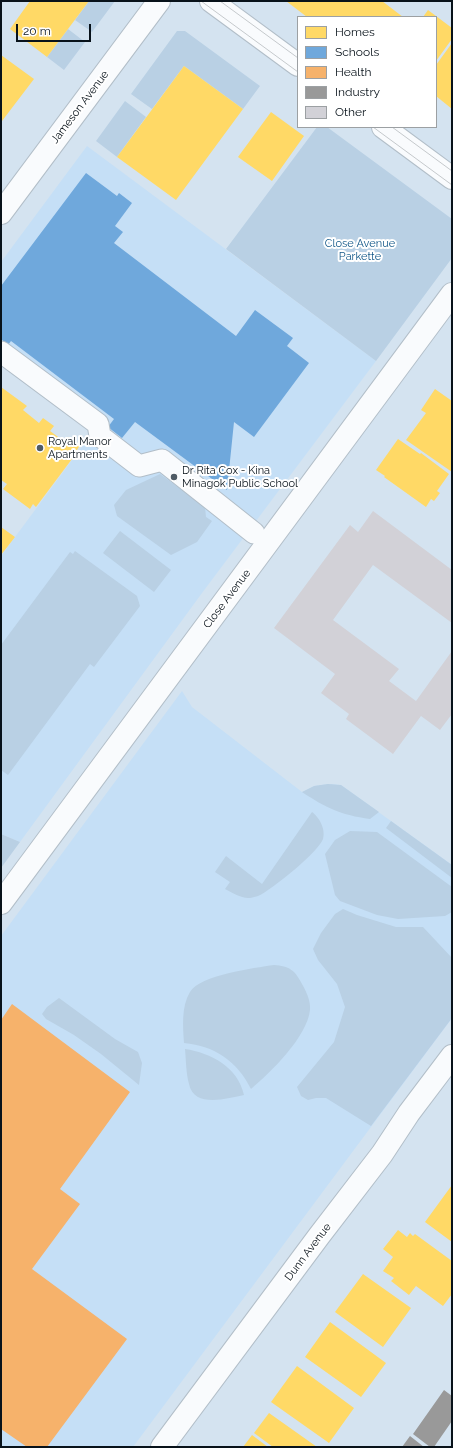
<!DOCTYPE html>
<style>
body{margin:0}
#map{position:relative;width:453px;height:1448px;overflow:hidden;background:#d4e3f0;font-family:Raleway,sans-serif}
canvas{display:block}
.frame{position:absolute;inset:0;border:2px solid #08121a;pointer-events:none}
.legend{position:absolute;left:297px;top:16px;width:140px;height:112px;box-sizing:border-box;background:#fff;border:1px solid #9ca0a3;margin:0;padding:5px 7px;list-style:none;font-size:12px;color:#08121a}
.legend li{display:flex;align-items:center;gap:8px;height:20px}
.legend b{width:20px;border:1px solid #9ca0a3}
.scale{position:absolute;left:16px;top:24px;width:75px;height:18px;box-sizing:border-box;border:2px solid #08121a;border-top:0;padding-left:5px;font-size:12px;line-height:14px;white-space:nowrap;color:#08121a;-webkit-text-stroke:3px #fff;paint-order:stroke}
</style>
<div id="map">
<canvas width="453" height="1448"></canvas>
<div class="frame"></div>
<ul class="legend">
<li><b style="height:11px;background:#ffd966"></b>Homes</li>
<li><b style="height:11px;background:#6fa8dc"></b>Schools</li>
<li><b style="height:11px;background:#f6b26b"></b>Health</li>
<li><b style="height:11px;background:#999"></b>Industry</li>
<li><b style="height:11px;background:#d2d1d7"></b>Other</li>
</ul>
<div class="scale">20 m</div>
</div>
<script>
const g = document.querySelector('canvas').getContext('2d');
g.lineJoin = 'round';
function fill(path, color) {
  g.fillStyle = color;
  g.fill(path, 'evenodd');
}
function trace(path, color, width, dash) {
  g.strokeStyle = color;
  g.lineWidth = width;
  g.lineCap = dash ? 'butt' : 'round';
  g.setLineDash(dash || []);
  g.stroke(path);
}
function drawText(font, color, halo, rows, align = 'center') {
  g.font = font + ' Raleway,sans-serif';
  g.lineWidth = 4;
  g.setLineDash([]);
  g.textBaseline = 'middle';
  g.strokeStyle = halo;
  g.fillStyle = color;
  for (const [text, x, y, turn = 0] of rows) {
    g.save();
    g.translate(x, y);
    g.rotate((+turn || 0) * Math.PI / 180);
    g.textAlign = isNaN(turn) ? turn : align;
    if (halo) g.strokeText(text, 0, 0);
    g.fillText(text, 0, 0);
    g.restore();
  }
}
fill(new Path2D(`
 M87,146L376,361L202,593L20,842L1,834V556L92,433L1,366V262Z
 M182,691L192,707L302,792L314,786L328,784L341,785L452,865V1018L133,1447H1V936Z`), '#c5dff6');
fill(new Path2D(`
 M89,1H115L92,32L75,20Z
 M68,29L85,42L64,70L47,57Z
 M177,31H185L260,86L243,109L184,66L152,109L131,94Z
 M125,101L146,117L117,157L96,141Z
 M317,127H327L452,219V258L376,361L226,249Z
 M160,474L205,507L206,517L212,521L197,542L171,555L117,516L114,505L126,490Z
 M120,531L171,570L154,592L103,553Z
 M75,551L137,596L140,606L94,667L90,664L8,775L1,770V645L70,552L73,554Z
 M328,784L341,785L379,812L370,819C341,815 326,808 302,792L314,786Z
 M312,812C319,817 326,829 323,839C318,852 276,886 262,894C259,896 252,898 248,898C241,898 231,892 225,889L230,882L215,872L226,856L262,884Z
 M391,821L452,865V878L386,828Z
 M350,831L377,832L452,887V912L445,916L398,919L377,915L340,901L335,895L325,854L335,840Z
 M1,834L20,842L1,868Z
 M343,909L357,915L396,927H423L452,958V1018L371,1126L326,1098H316L308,1100L301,1096L297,1087L334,1042L345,1007L337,984L318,960L313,949L321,933L335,914Z
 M274,965C289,966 295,970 302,984C306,991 311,1001 310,1010C307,1037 271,1072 251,1089C237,1061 215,1046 184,1043C183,1027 181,1007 190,992C200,975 254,968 274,965Z
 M59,998L115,1039L138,1052L142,1063L139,1085L101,1054L74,1035L46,1019L42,1014L47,1007Z
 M185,1049C211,1053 238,1067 244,1095C228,1098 194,1109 189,1084C186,1073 186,1060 185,1049Z`), '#b9d0e4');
fill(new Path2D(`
 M30,1H89L47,57L10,29Z
 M286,1H382L403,17H307Z
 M428,10L452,28V39L436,61V17H423Z
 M452,43V109L436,96V65Z
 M1,55L34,79L2,121H1Z
 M184,66L243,109L176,200L117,157Z
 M271,112L304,136L272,181L238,157Z
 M1,387L27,406L23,410L39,423L43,418L54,426L50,431L65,442L68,437L80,445L77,450L78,451L36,507L33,504L30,509L3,489L7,484L1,480Z
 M435,389L452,401V472L406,440L426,413L421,410Z
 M398,439L420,454L421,453L449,474L437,491L440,493L434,501L431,499L426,507L384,477L385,476L376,470Z
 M1,527L15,537L1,555Z
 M452,1185V1242L425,1222Z
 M398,1230L407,1237L410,1233L413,1236L415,1234L452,1261V1294L443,1306L416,1286L409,1295L391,1281L394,1278L383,1271L393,1257L383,1249Z
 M363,1274L411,1308L383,1347L335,1312Z
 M330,1322L386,1363L361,1397L305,1357Z
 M297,1366L354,1408L329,1443L271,1402Z
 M269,1413L317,1447H273L254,1433Z
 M252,1435L268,1447H243Z`), '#ffd966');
fill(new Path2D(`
 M86,173L117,196L119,193L132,203L115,226L123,232L114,243L236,336L255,310L293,338L287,346L309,363L254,437L234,422L227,490L135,422L122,438L108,427L114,419L11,341L8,345L1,339V286Z`), '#6fa8dc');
fill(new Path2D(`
 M12,1004L130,1092L60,1189L80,1204L32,1269L127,1339L47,1447H27L1,1429V1020Z`), '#f6b26b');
fill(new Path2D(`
 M444,1390L452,1396V1421L434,1447H430L413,1434Z
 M410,1436L424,1447H402Z`), '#999');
fill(new Path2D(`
 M373,511L452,570V623L373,565L333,620L399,669L389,681L416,701L452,651V714L440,730L421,716L393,754L346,719L349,714L321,693L335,674L274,628L350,525L358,532Z`), '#d2d1d7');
const pedestrian = new Path2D(`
 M1,352L98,424L100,436L139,466L162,460L254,533`);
const minor = new Path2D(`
 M1,903L452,294
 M162,1447L319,1236L382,1154L409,1113L452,1056`);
const tertiary = new Path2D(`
 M1,213L159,1`);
const secondary = new Path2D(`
 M211,1L298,65
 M383,127L452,178`);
trace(pedestrian, '#b2bec8', 23);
trace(minor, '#b2bec8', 24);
trace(tertiary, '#b2bec8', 24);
trace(secondary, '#b2bec8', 24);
trace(pedestrian, '#f9fbfd', 21);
trace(minor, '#f9fbfd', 22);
trace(tertiary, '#f9fbfd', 22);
trace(secondary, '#f9fbfd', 22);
trace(new Path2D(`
 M201,1L298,72
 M220,1L298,58
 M373,127L452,185
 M392,127L452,171`), '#c5c9cc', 1);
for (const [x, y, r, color] of [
 [40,448,4,"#4f5b65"],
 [174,477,4,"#4f5b65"]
]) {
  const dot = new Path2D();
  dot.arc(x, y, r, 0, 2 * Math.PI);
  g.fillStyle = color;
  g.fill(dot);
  trace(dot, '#fff', 1.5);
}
drawText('11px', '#08121a', '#fff', [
 ["Jameson Avenue",80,107,-53],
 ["Close Avenue",227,599,-53],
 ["Dunn Avenue",308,1252,-53]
]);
drawText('11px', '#105687', '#fff', [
 ["Close Avenue",360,244],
 ["Parkette",360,257]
]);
drawText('11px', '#08121a', '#fff', [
 ["Royal Manor",48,442],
 ["Apartments",48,455],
 ["Dr Rita Cox - Kina",182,471],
 ["Minagok Public School",182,484]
], 'left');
</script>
